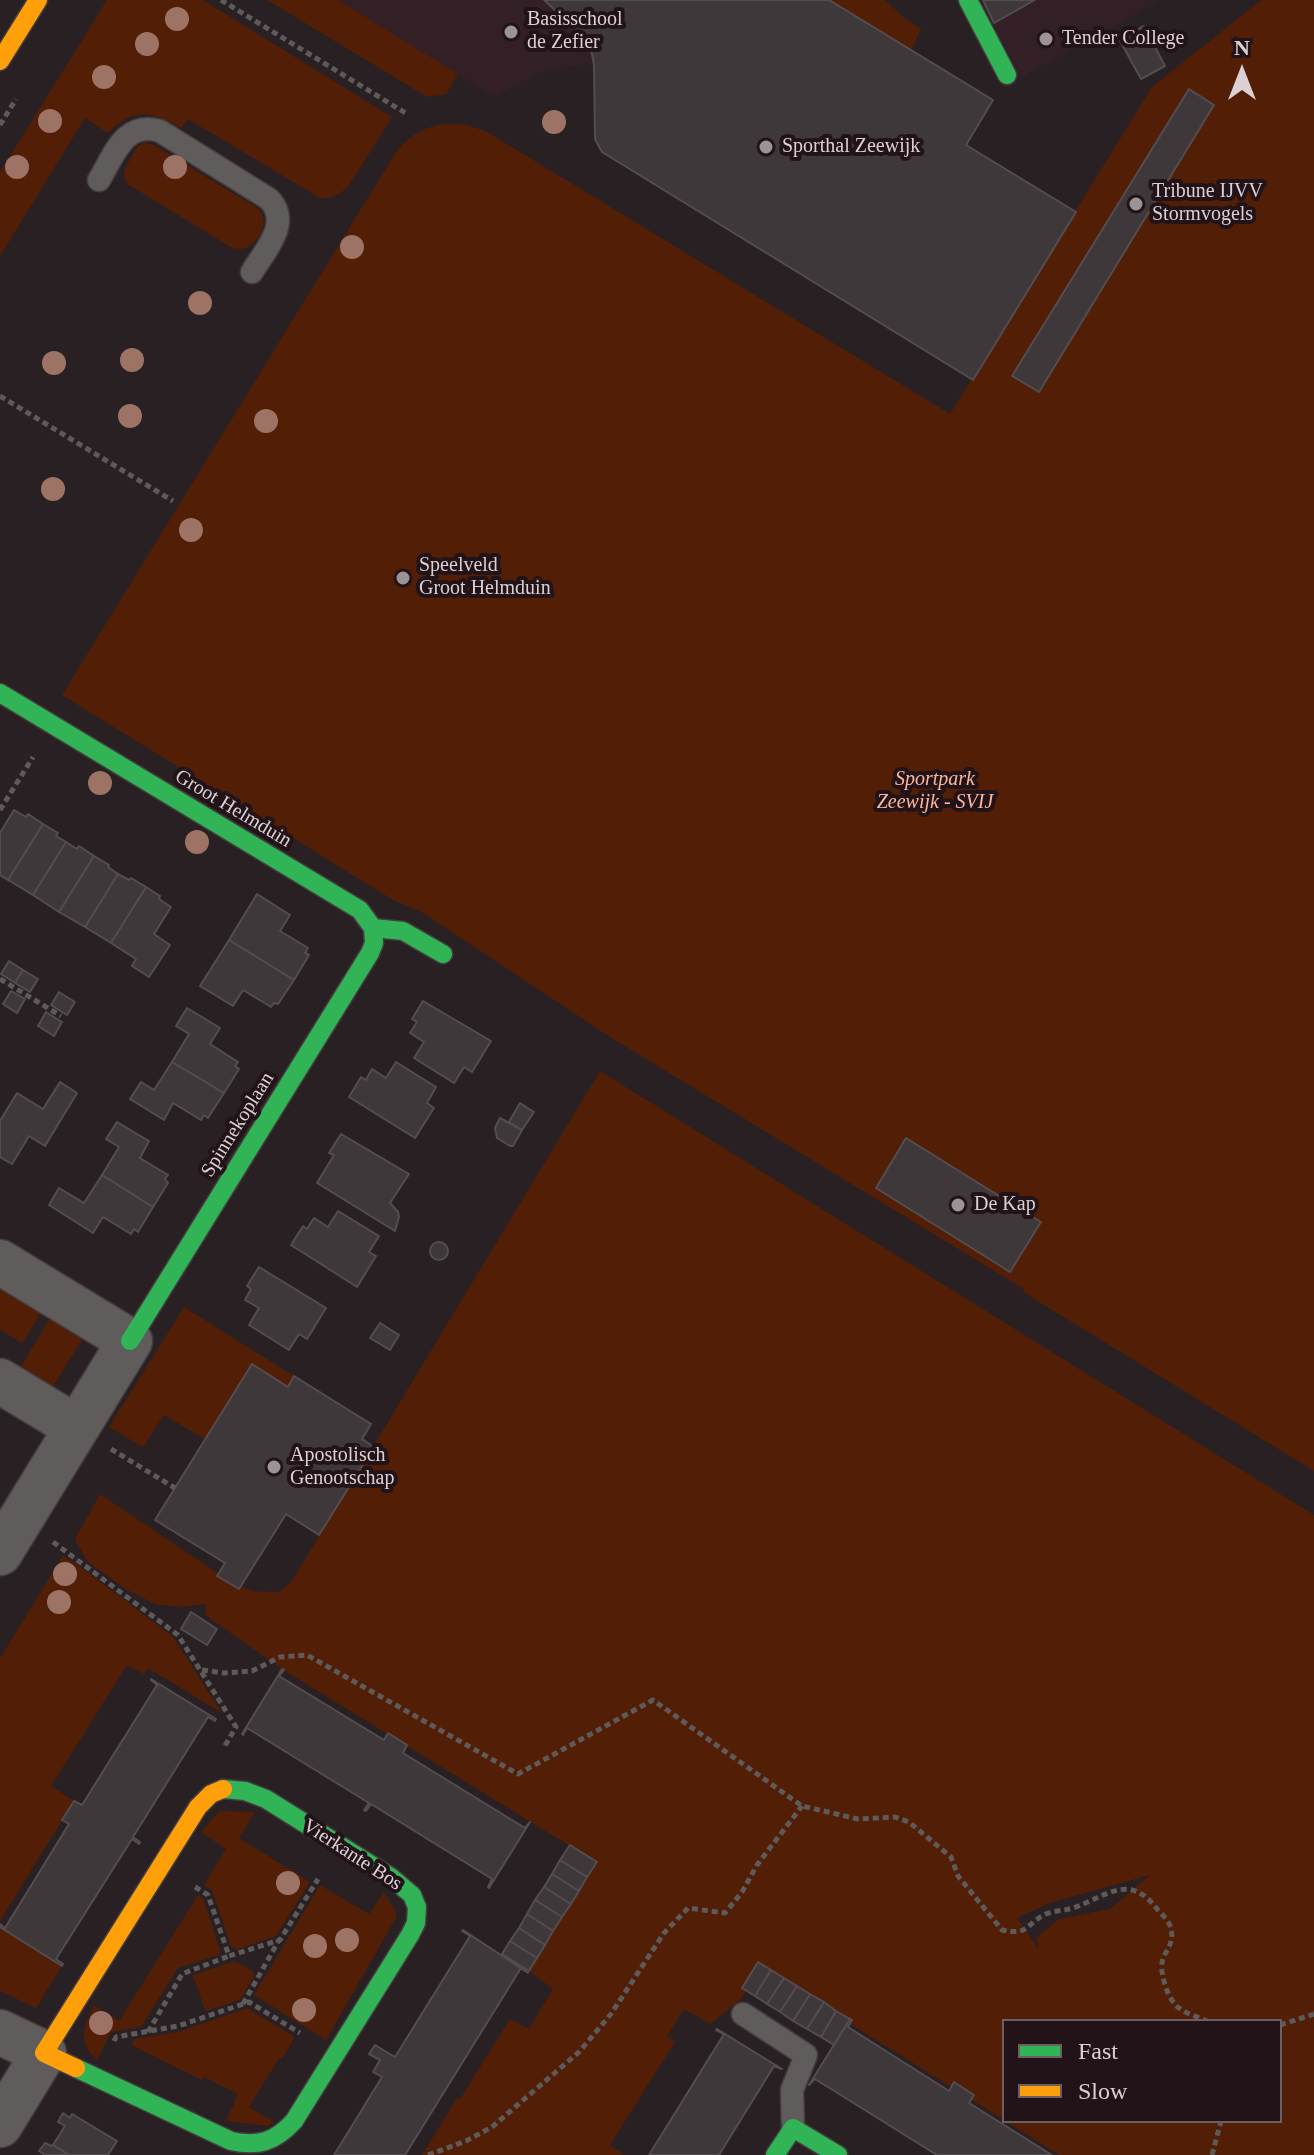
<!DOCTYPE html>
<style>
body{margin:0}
#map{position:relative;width:1314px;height:2155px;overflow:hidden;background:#282023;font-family:"Times New Roman",serif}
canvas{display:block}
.legend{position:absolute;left:1002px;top:2019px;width:280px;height:104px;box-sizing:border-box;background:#221318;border:2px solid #6c5f63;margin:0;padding:10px 14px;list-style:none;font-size:24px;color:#dbd1d4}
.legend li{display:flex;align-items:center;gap:16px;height:40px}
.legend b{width:40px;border:2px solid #6c5f63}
.north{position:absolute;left:1202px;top:32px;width:80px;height:80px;-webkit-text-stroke:6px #221318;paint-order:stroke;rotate:0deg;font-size:22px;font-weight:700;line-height:32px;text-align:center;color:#dbd1d4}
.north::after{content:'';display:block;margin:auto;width:28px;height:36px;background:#dbd1d4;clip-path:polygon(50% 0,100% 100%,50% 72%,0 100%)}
</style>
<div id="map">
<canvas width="1314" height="2155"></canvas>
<ul class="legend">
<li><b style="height:10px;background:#30b455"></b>Fast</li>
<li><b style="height:10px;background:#ff9f0a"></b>Slow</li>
</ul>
<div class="north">N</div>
</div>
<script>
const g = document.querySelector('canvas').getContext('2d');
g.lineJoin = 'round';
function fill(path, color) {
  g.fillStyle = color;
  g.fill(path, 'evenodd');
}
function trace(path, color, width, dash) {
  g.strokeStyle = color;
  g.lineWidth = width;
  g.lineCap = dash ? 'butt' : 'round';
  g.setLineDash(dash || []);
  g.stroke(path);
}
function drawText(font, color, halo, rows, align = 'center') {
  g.font = font + ' "Times New Roman",serif';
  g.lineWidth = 8;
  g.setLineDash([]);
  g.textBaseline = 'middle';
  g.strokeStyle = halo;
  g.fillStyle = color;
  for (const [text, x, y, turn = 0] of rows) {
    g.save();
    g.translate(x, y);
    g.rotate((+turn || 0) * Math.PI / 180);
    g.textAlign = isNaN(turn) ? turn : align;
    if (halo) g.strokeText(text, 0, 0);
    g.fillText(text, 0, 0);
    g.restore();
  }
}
fill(new Path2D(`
 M338,0H671L594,65L570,66L537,74L494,97Z
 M981,0H1162L1021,78Z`), '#331f26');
fill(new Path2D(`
 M107,0H203L392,117L348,187L339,194L329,198H320L188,119L181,128C151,111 134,107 108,133L85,118L0,256V172Z
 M267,0H338L458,74L446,94L427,97Z
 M829,0H885L902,16L921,29L911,51Z
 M1261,0H1314V1471L1023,1292L1024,1289L610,1037L420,911L393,900L62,695L396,152C421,121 455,117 489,133L950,414L1152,87Z
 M144,142L154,145L259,209C272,226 254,253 234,249L129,185L125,180L124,170L137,147Z
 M600,1071L1314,1515V2155H1059L1005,2121H1280V2021H1004V2120L761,1968L739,2001L710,2024L684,2009L667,2036L675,2042L610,2145L624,2155H422L457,2098L460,2099L510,2019L529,2029L553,1989L529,1971L596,1862L282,1669L205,1615L206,1604L181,1607L155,1604L127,1590L87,1561L75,1539L100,1494L234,1584L253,1591L279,1592L290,1584ZM1150,1875L1110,1909L1059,1919L1036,1938L1039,1949L1017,1918L1049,1903Z
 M0,1284L43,1310L22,1343L0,1330Z
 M184,1307L294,1376L288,1387L252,1364L205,1439L164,1415L143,1447L109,1427Z
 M51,1316L83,1338L50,1391L18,1372Z
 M63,1556L78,1565L173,1637L222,1713L148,1668L144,1674L127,1665L51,1786L74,1801L0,1921V1658Z
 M219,1811L255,1812L239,1838L310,1882L276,1936L236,1950L231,1946L212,1890L204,1885L226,1849L201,1832Z
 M320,1885L369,1914L384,1892L396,1912V1918L326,2040L254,1995Z
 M198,1895L203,1898L220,1950L219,1955L178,1968L141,2027L111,2032L97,2060C76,2040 84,2028 94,2005L119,2021Z
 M0,1927L62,1966L36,2008L0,1991Z
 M235,1961L253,1971L254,1976L240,2000L205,2011L193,1975Z
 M247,2008L295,2037L282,2059L279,2058L249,2107L274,2122L268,2126L226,2121L238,2094L204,2077L202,2080L131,2045L134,2039L178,2032Z`), '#521e06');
const building = new Path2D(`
 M544,0H829L993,100L966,145L1076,212L973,380L602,152L595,139L594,65L591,49L581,34Z
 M983,0H1035L994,23Z
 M1144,26L1165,66L1141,79L1119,39Z
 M1189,89L1214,105L1039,392L1012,376Z
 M14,810L26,817L28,814L43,824L8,880L0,875V833Z
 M43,824L58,833L56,836L66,842L33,895L8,880Z
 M66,842L77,849L79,846L94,856L59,912L33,895Z
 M94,856L109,865L108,867L118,874L85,927L59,912Z
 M118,874L129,880L131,878L146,887L111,943L85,927Z
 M146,887L160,896L159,899L171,907L154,934L170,945L149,977L132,966L136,959L111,943Z
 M257,894L290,915L280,931L308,948L305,953L309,955L294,980L229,940Z
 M229,940L294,980L278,1004L274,1003L271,1007L243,990L233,1006L200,986Z
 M9,961L23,970L15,983L1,974Z
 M23,970L38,979L30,992L15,983Z
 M11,991L25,999L17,1013L3,1004Z
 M59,992L75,1002L67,1015L51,1005Z
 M423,1001L491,1041L472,1072L464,1067L454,1083L414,1058L424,1042L410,1033L417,1022L412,1019Z
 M187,1008L220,1028L210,1044L238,1062L235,1066L239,1069L224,1093L172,1062L189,1034L176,1026Z
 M46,1012L62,1022L54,1036L38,1026Z
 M172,1062L224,1093L208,1118L204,1115L201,1120L173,1103L164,1120L130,1099L141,1082L154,1090Z
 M396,1062L436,1087L427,1103L434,1108L415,1138L349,1097L361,1077L366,1080L372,1069L386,1078Z
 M60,1082L77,1093L45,1146L29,1136L12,1164L0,1157V1121L17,1093L43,1109Z
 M520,1103L534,1112L522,1130L509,1122Z
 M500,1118L522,1130L513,1146H510L497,1138L495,1128Z
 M117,1122L149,1141L140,1158L168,1175L165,1179L168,1183L153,1207L102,1175L119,1147L106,1139Z
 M341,1134L409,1174L390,1203L398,1212L399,1217L395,1231L317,1183L334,1155L329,1153Z
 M906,1138L1041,1222L1010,1272L876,1188Z
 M102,1175L153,1207L138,1232L134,1229L131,1234L103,1217L93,1233L49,1205L59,1188L84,1203Z
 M338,1211L379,1236L369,1252L376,1256L357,1287L291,1245L303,1226L307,1229L314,1218L328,1227Z
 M430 1251a9 9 0 1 1 18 0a9 9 0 1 1-18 0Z
 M259,1267L326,1308L307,1339L299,1334L289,1350L249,1325L259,1308L245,1300L251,1289L247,1286Z
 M380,1323L399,1335L390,1350L370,1338Z
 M252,1364L288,1387L294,1376L371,1424L362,1439L374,1447L319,1535L286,1514L239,1589L217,1576L225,1563L155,1520Z
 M191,1612L217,1629L207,1645L181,1629Z
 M282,1669L284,1670L279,1676L384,1740L388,1733L407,1745L403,1753L525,1828L530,1822L489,1888L488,1887L492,1879L371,1804L366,1811L364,1810L369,1803L247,1728L243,1735L242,1734Z
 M151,1679L216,1719L215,1721L208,1717L133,1837L140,1842L139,1844L132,1839L56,1959L63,1964L62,1966L0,1927V1924L5,1928L69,1824L62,1820L74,1801L82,1805L157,1685L151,1680Z
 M570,1845L597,1862L587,1877L560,1860Z
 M560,1860L587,1877L579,1891L552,1874Z
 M552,1874L579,1891L571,1904L544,1887Z
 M544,1887L571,1904L562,1917L535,1900Z
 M535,1900L562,1917L553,1931L527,1914Z
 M527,1914L553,1931L545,1945L519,1928Z
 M519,1928L545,1945L537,1958L510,1941Z
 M463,1930L528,1973L521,1968L405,2155H334L382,2077L373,2072L380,2060L369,2054L375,2045L395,2057L470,1936L462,1931Z
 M510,1941L537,1958L529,1971L502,1954Z
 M758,1962L771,1970L755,1996L742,1988Z
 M771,1970L784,1978L767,2004L755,1996Z
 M784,1978L797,1986L780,2012L767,2004Z
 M797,1986L810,1994L793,2021L780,2012Z
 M810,1994L824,2002L807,2029L793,2021Z
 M824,2002L836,2011L821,2037L807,2029Z
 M836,2011L850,2019L834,2045L821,2037Z
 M850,2019L852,2020L848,2027L949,2091L954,2082L974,2095L969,2103L1052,2155H937L815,2079L809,2085Z
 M717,2029L782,2069L774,2066L719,2155H649L724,2034L716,2030Z
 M63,2113L70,2118L72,2114L117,2141L108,2155H69L53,2145L65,2126L58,2122Z
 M45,2143L52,2146L53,2145L69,2155H45L39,2151Z`);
fill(building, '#3e383b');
trace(building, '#534d51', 2);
const lane = new Path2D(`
 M99,180C114,155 125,120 160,131L269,199C292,223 265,250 252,272
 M743,2014L806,2055L792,2090L793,2128`);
const street = new Path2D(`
 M0,1262L130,1341L0,1553
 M0,1381L76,1427
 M0,2032L44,2053L0,2125`);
const fast = new Path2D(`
 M968,0L1007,75
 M0,693L360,910L373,928L403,931L443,954
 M130,1341L370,953L374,943L373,928
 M76,2068L231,2141C258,2147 275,2142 294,2121L410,1935L416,1923L417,1907L412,1895L392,1878L266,1799L245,1791L223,1789
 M775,2155L793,2128L838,2155`);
const slow = new Path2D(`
 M0,61L38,0
 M76,2068L44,2053L198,1807L211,1794L223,1789`);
trace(lane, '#443d3f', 25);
trace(street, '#443d3f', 47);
trace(fast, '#443d3f', 21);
trace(slow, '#443d3f', 21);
trace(new Path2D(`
 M221,0L407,114
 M0,125L16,99
 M0,396L173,501
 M0,810L33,757
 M0,979L61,1016
 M111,1449L175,1488
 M53,1542L178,1635L236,1727L223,1749
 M202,1670L224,1673L252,1671L280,1657L307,1655L518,1774L653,1700L802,1806L858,1819L895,1817L909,1822L951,1857L958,1876L1002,1930C1030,1936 1026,1923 1046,1914C1055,1910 1066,1911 1076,1907C1108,1895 1130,1873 1157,1909C1162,1914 1170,1922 1171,1929C1175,1944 1164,1951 1162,1963C1160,1975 1169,2002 1179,2008C1187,2014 1198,2017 1207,2021
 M195,1887L208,1895L229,1956L280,1940L318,1879
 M243,2004L279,1940
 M1280,2025L1314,2014
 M148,2032L182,1974L229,1956
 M114,2041L116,2037L178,2026L249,2002L300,2033
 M428,2155L466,2141L492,2127L579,2052L611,2014L664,1933L688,1908L725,1913L742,1892L757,1865L802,1806
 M1212,2155L1221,2121`), '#5e5a5a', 5, [6, 4]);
trace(lane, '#5f5c5b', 22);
trace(street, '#5f5c5b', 44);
trace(fast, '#30b455', 18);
trace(slow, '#ff9f0a', 18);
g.fillStyle = '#9d7366';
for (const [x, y] of [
 [177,19],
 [147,44],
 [104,77],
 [50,121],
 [554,122],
 [17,167],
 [175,167],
 [352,247],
 [200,303],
 [132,360],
 [54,363],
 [130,416],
 [266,421],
 [53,489],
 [191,530],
 [100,783],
 [197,842],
 [65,1574],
 [59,1602],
 [288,1883],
 [347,1940],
 [315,1946],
 [304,2010],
 [101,2023]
]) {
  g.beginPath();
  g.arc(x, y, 12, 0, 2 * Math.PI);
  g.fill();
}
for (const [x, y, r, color] of [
 [511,32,8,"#9c9396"],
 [1046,39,8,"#9c9396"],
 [766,147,8,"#9c9396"],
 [1136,204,8,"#9c9396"],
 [403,578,8,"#9c9396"],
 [958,1205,8,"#9c9396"],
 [274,1467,8,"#9c9396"]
]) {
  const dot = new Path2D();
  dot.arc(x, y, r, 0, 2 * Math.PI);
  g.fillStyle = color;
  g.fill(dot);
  trace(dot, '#221318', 3);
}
drawText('20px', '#dbd1d4', '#221318', [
 ["Basisschool",527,20],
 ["de Zefier",527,43],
 ["Tender College",1062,39],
 ["Sporthal Zeewijk",782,147],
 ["Tribune IJVV",1152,192],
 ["Stormvogels",1152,215],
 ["Speelveld",419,566],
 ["Groot Helmduin",419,589],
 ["De Kap",974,1205],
 ["Apostolisch",290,1456],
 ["Genootschap",290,1479]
], 'left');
drawText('italic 20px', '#fdb79c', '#221318', [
 ["Sportpark",935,780],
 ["Zeewijk - SVIJ",935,803]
]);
drawText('20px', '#dbd1d4', '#221318', [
 ["Groot Helmduin",233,809,31],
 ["Spinnekoplaan",238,1125,-58],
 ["Vierkante Bos",352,1855,33]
]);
</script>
